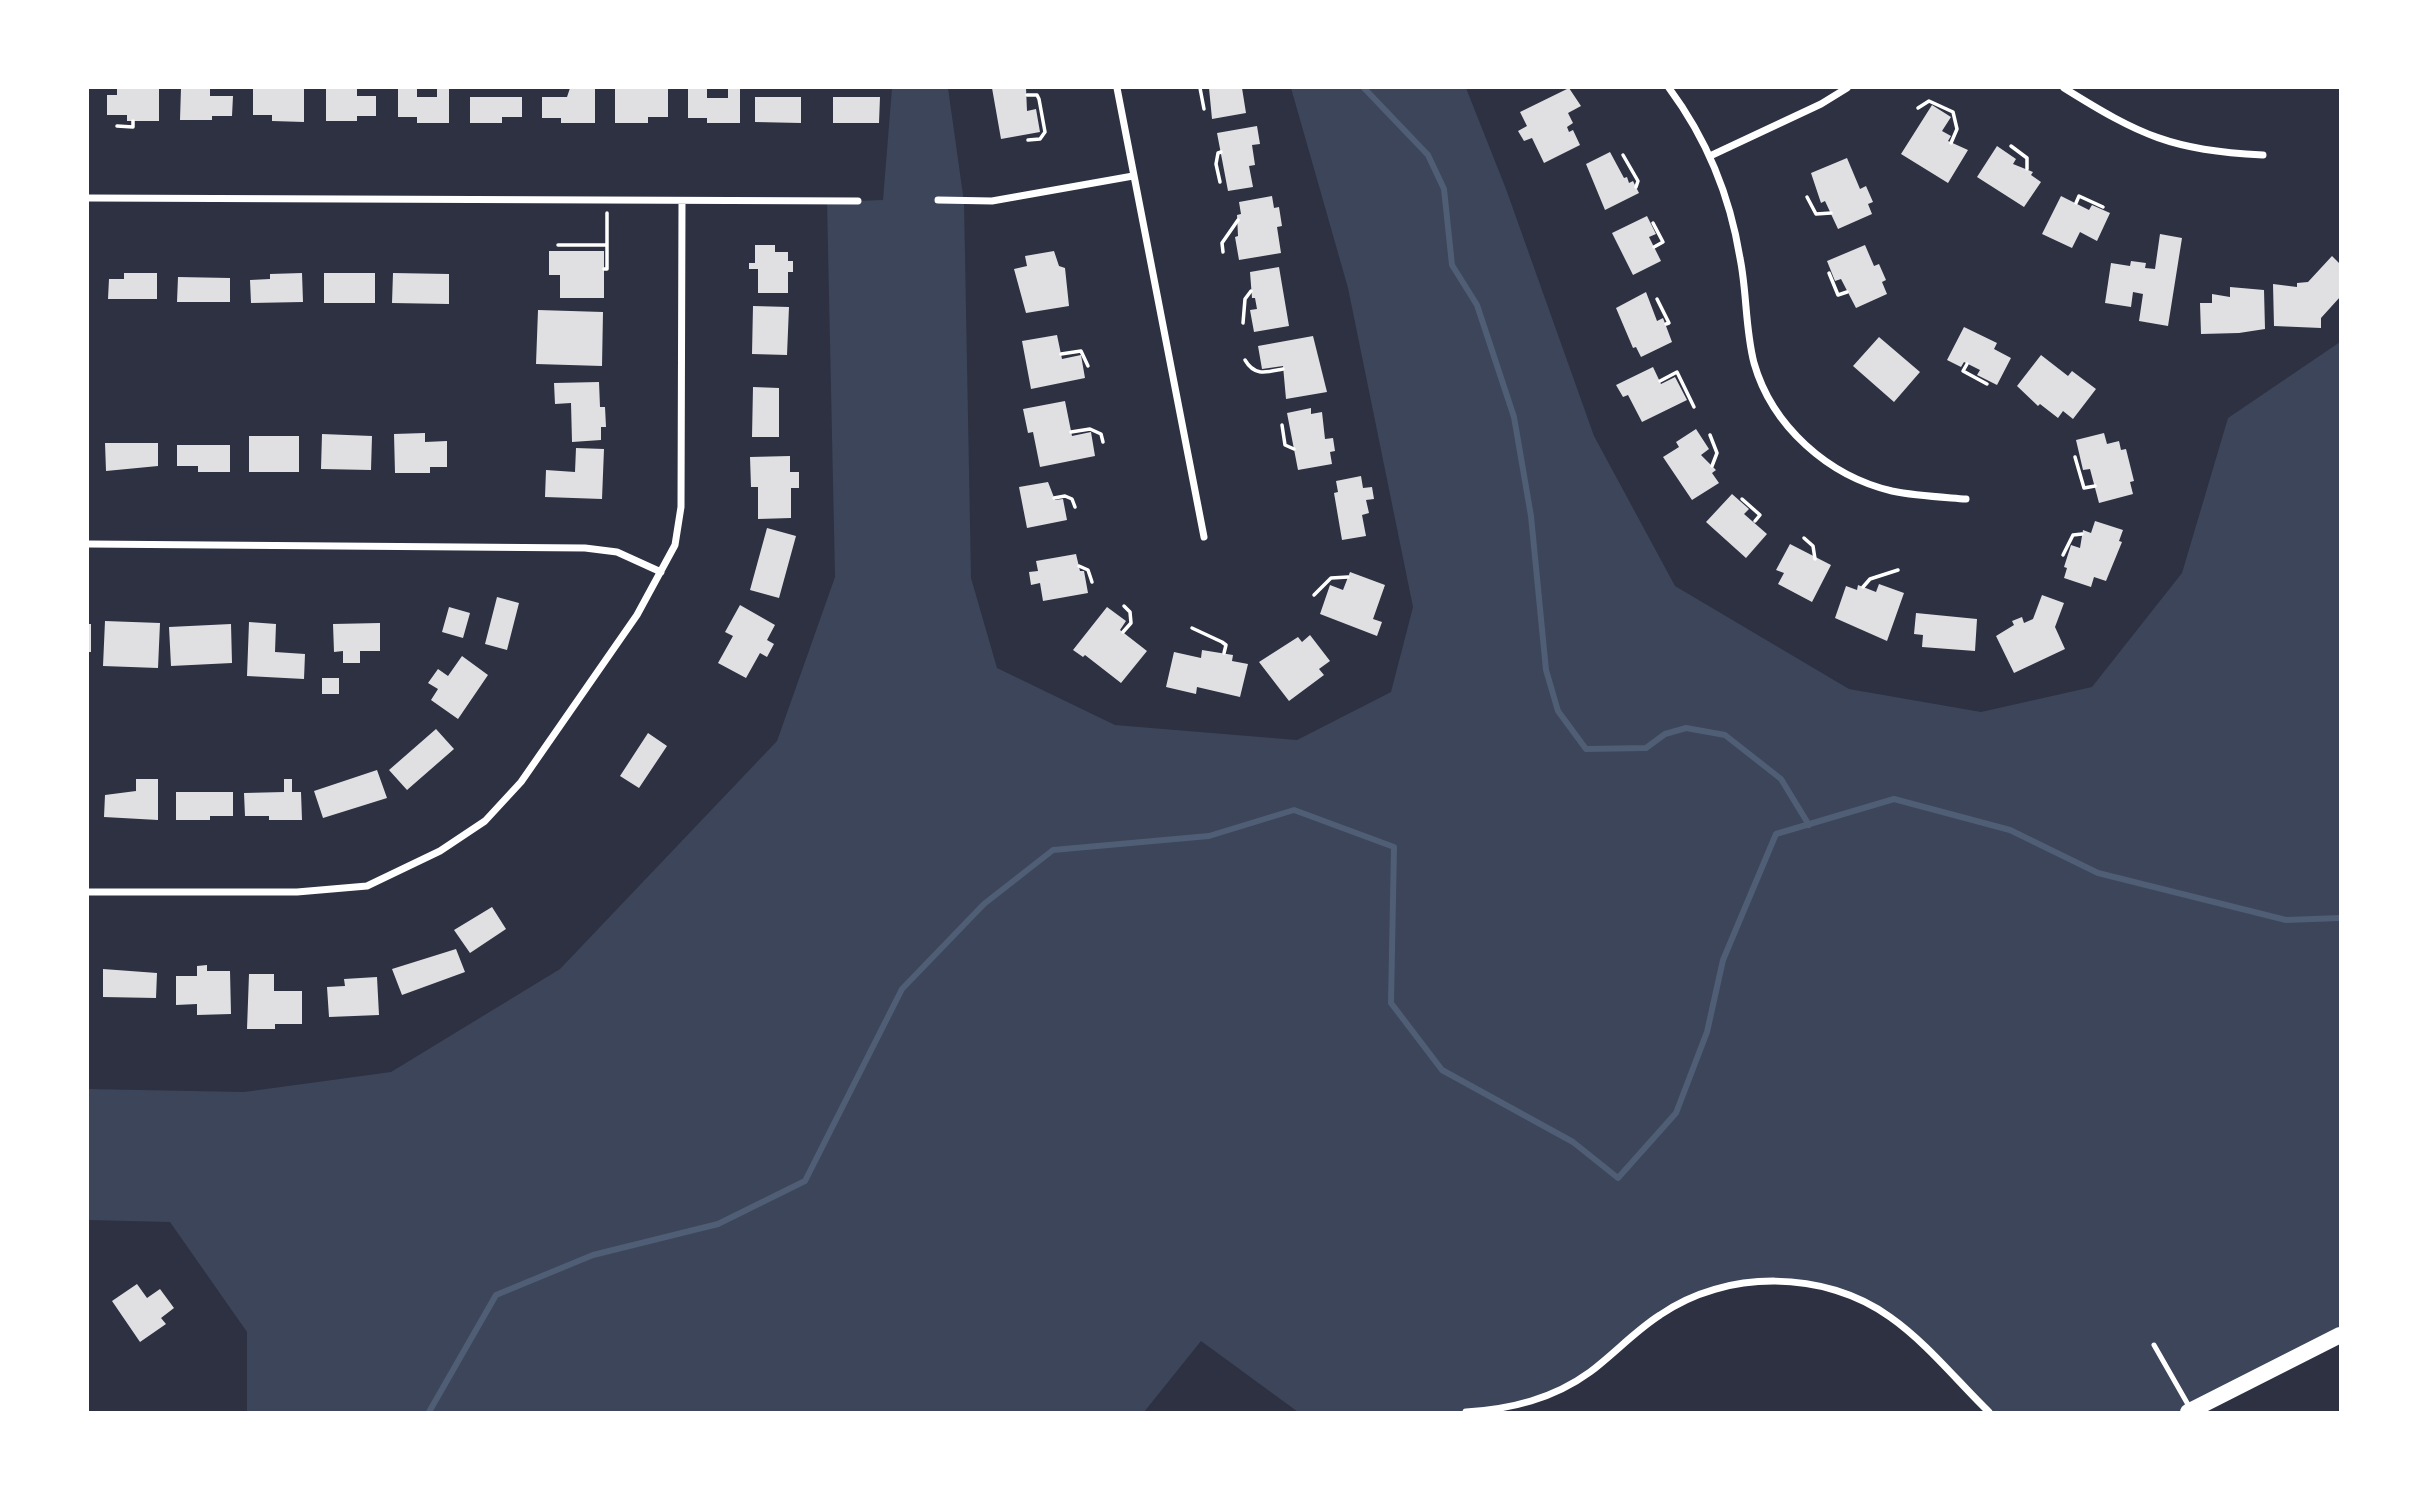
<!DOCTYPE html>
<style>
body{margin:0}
#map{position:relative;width:2428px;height:1500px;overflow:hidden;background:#2d3142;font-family:Poppins,sans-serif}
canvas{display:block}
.frame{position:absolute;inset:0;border:89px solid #fff;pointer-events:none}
</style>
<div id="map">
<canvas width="2428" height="1500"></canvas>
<div class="frame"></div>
</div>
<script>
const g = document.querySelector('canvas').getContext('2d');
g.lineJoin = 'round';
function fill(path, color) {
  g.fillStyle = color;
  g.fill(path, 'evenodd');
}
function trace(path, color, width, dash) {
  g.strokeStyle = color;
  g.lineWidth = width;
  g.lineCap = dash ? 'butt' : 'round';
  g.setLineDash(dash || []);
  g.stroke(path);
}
fill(new Path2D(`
 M892,88H948L964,202L971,578L997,668L1115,725L1297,740L1391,692L1413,607L1348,288L1291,88H1466L1506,189L1594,436L1675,586L1849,689L1981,712L2092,687L2182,573L2228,418L2340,342V1335L2188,1412H1989L1890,1317L1833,1289L1778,1281L1718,1289L1660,1314L1590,1372L1527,1403L1466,1412H1298L1201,1341L1144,1412H247V1332L170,1222L88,1220V1089L244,1092L391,1072L560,969L777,741L835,577L827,202L883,200Z`), '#3c4559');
trace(new Path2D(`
 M1364,88L1428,155L1444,189L1452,265L1477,305L1514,417L1531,516L1546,670L1558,711L1586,749L1646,748L1665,734L1686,728L1725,735L1781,779L1809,825
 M429,1412L496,1295L593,1255L718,1224L805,1181L902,989L984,904L1053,850L1209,836L1294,810L1394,847L1391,1003L1442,1070L1573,1142L1618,1178L1676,1113L1707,1032L1723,960L1776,834L1894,799L2010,830L2098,873L2286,920L2340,918`), '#4f5d75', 6);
fill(new Path2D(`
 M117,88H159V121H127V115H107V95H117Z
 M181,88H210V96H233L232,116H212V120H180Z
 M253,88H304V122L272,121V115H253Z
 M326,88H357V96H376V116H357V121H326Z
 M398,88H417V97H437V88H449V123H417V117H398Z
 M570,88H595V123H561V118H542V97H567Z
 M615,88H668V117H648V123H615Z
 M688,88H707V98H728V88H740V123H707V118H688Z
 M992,88H1026L1027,111L1036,109L1040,132L1001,139Z
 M1209,88H1242L1246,113L1212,119Z
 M1569,88L1581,106L1568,113L1573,123L1567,127L1569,132L1573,130L1580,145L1544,163L1532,138L1524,141L1518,131L1527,126L1520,112Z
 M470,97H522V117H502V123H470Z
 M755,97H801V123L755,122Z
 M833,97H880L879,123H833Z
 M1932,105L1951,117L1942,131L1951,136L1948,141L1968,150L1948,183L1901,154Z
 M1257,126L1260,144L1252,145L1255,165L1249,166L1253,187L1228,191L1217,133Z
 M1997,146L2016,159L2013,164L2033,172L2031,175L2041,182L2024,207L1977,177Z
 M1610,152L1624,178L1627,177L1629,183L1633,181L1639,193L1605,210L1586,164Z
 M1847,158L1860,189L1866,186L1873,202L1868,204L1872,214L1838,229L1825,201L1821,203L1811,173Z
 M1272,196L1274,208L1279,207L1282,226L1277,227L1281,253L1239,260L1235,237L1238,236L1237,215L1241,214L1239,202Z
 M2061,196L2089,210L2092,205L2110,213L2097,241L2080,232L2072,248L2042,234Z
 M1647,216L1656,234L1649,237L1661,261L1633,275L1612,233Z
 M2160,234L2182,238L2168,326L2139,321L2143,294L2133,292L2131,307L2105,303L2111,263L2130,266L2131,261L2146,263L2145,268L2155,269Z
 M755,245H775V252H788V261H793V272H788V293H758V269H749V263H755Z
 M1865,245L1874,266L1879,264L1886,280L1882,282L1887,294L1856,308L1841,279L1835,281L1827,261Z
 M549,251H604V298H560V275H549Z
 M1054,251L1059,266L1065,268L1069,306L1026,313L1014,269L1027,266L1025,256Z
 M2332,256L2340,264V297L2321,318V328L2274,326L2273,284L2297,287V283L2308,282Z
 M1279,267L1289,326L1254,332L1250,310L1257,309L1255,298H1252L1250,272Z
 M124,273H157V299H108L109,279H124Z
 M302,273L303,302L251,303L250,280L270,279V274Z
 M324,273H375V303H324Z
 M393,273L449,274V304L392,303Z
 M178,277L230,278V302H177Z
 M2230,287L2264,290L2265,329L2239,333L2201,334L2200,303H2212V294L2230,297Z
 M1646,292L1657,321L1663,318L1672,342L1641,357L1636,347L1633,348L1616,308Z
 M753,306L789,307L787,355L752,354Z
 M538,310L603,312L602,366L536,364Z
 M1964,327L1997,343L1994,349L2011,358L1997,385L1977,375L1980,370L1964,362L1961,367L1947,360Z
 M1057,335L1062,359L1081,355L1085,378L1031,389L1022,341Z
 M1313,336L1327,392L1286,399L1283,366L1262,369L1258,346Z
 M1879,337L1920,372L1894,402L1853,366Z
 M2041,355L2068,376L2072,371L2096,389L2073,419L2063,411L2058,418L2040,404L2038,406L2017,386Z
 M1653,367L1661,384L1675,377L1687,400L1642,422L1628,395L1623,397L1616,385Z
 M599,382L600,407H605L606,427H601V440L572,442L571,403L555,404L554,383Z
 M753,387L779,388V437H752Z
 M1065,401L1072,436L1091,432L1095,456L1040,467L1033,432L1028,433L1023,409Z
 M1311,408V414L1322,412L1325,439L1333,438L1335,451L1330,452L1332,464L1298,470L1287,413Z
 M1696,429L1709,449L1701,455L1716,470L1712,473L1719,483L1692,500L1663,457L1679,447L1676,442Z
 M425,433V442L447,441V467H430V473H395L394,434Z
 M2104,433L2107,444L2119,441L2121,450L2126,449L2134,481L2130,482L2133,494L2099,503L2090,469L2083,470L2076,440Z
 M322,434L372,436L371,470L321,469Z
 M249,436H299V472H249Z
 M105,443H158V466L106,471Z
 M177,445H230V472H198V466H177Z
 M576,448L604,449L602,499L545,497L546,470L575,472Z
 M790,456V472H799V488H791V518L758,519V487H751L750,457Z
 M1361,476L1363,488L1372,487L1374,499L1366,500L1369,513L1362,515L1366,536L1342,540L1334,493L1338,492L1336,481Z
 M1048,482L1055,500L1063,499L1067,520L1027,528L1019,487Z
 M1732,494L1749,509L1744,514L1767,534L1746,558L1706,522Z
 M2095,521L2123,530L2119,541L2122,542L2106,581L2094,577L2091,587L2064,578L2067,568L2064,567L2071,545L2080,548L2083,530L2091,533Z
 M767,528L796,536L779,598L750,590Z
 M1790,544L1831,565L1812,602L1778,584L1784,573L1776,570Z
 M1076,554L1080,571H1084L1088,593L1043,601L1040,583L1031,585L1029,572L1038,571L1036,561Z
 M1350,572L1385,585L1373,619L1382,622L1377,636L1320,614L1330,585L1343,590Z
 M1879,584L1904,593L1887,641L1835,618L1846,586L1857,590L1858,585L1876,592Z
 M2042,595L2064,603L2055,627L2065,649L2014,673L1996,636L2014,625L2012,621L2022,617L2024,623L2033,619Z
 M497,597L519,603L507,650L485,644Z
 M740,605L775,625L767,640L774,644L767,657L760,653L746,678L718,663L733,636L725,632Z
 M449,607L470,613L463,638L442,632Z
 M1107,607L1126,621L1120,630L1147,651L1121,683L1085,655L1083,657L1073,650Z
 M1916,613L1977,619L1975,651L1922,647L1923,635L1914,634Z
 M105,621L160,623L158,668L103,666Z
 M249,622L276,624L275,652L305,654L304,679L247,676Z
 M380,623V651H360V663H343V651L334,652L333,624Z
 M88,624H91V652H88Z
 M231,624L232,663L171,666L169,627Z
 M1310,635L1330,661L1319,669L1324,675L1289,701L1259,662L1298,637L1302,642Z
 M1202,650L1233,655L1232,661L1248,664L1240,697L1197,687L1196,694L1166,687L1174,652L1201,658Z
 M462,656L488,675L458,719L431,700L438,689L428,683L438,669L448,676Z
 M322,678H339V694H322Z
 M436,729L454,749L407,790L389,770Z
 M648,733L667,746L639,788L620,776Z
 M377,770L387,798L323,818L314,791Z
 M136,779H158V820L104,817L105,795L136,791Z
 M284,779H292V792H301L302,820H269V816H245L244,793L284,792Z
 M176,792H233V816H210V820H176Z
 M492,907L506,929L470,953L454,930Z
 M456,949L465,972L402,995L392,969Z
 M207,965V971H230L231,1014L197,1015V1004L176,1005V976H197V966Z
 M103,969L157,973L156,998L103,997Z
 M249,974H274V991H302V1024H275V1029H247Z
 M377,977L379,1015L329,1017L327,987L345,986L344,979Z
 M137,1284L147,1298L160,1289L174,1308L161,1318L166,1324L140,1342L112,1301Z`), '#e0e0e3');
trace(new Path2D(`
 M1200,88L1204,109
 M1027,95H1037L1039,99L1045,132L1040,139L1028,140
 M1918,108L1929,101L1953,112L1957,129L1951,143
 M117,126L133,127V121
 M2011,146L2027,158V169
 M1623,155L1638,181L1636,187
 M1220,182L1216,164L1218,153L1221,152
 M1807,197L1816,214L1831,213
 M2076,203L2079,196L2103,207
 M1653,223L1663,242L1654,247
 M558,245H607
 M1223,252L1222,243L1238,220
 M604,269H607V213
 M1829,273L1838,295L1847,292
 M1657,299L1669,323L1666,324
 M1243,323L1245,299L1251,291
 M1061,354L1081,351L1088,366
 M1245,360C1255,377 1267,372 1283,369
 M1967,364L1963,371L1987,384
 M1660,381L1677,372L1694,407
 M1282,425L1285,445L1294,449
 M1071,432L1090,429L1101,434L1103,442
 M1710,435L1717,453L1712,466
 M2075,457L2084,488L2095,486
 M1054,498L1065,496L1072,499L1075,507
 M1742,499L1760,515L1755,521
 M1804,538L1813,546L1815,559
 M2063,555L2073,535L2082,534
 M1079,566L1088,570L1092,582
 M1863,587L1870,579L1898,570
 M1314,595L1331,578L1348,577
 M1192,628L1222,642L1226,645L1224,653
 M1123,632L1131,623L1130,612L1124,606`), '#fff', 3.5);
trace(new Path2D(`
 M2154,1345L2190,1408`), '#fff', 5);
trace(new Path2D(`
 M1117,88L1204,537
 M1669,88C1706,138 1730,196 1740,258C1747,292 1745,328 1754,363C1772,426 1828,476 1892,491C1916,496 1941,497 1966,499
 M2064,88C2141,136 2171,150 2263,155
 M1710,156L1821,104L1847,88
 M88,198L858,201
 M938,200L992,201L1133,176
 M88,544L585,548L617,552L661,572
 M88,892H297L367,886L440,851L485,821L521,782L637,615L675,545L681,507L682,201
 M1466,1412C1511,1409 1553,1399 1590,1372C1614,1354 1635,1331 1660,1315C1726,1269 1825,1270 1890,1317C1927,1343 1957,1381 1989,1412`), '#fff', 7);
trace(new Path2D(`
 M2188,1412L2340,1335`), '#fff', 16);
</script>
